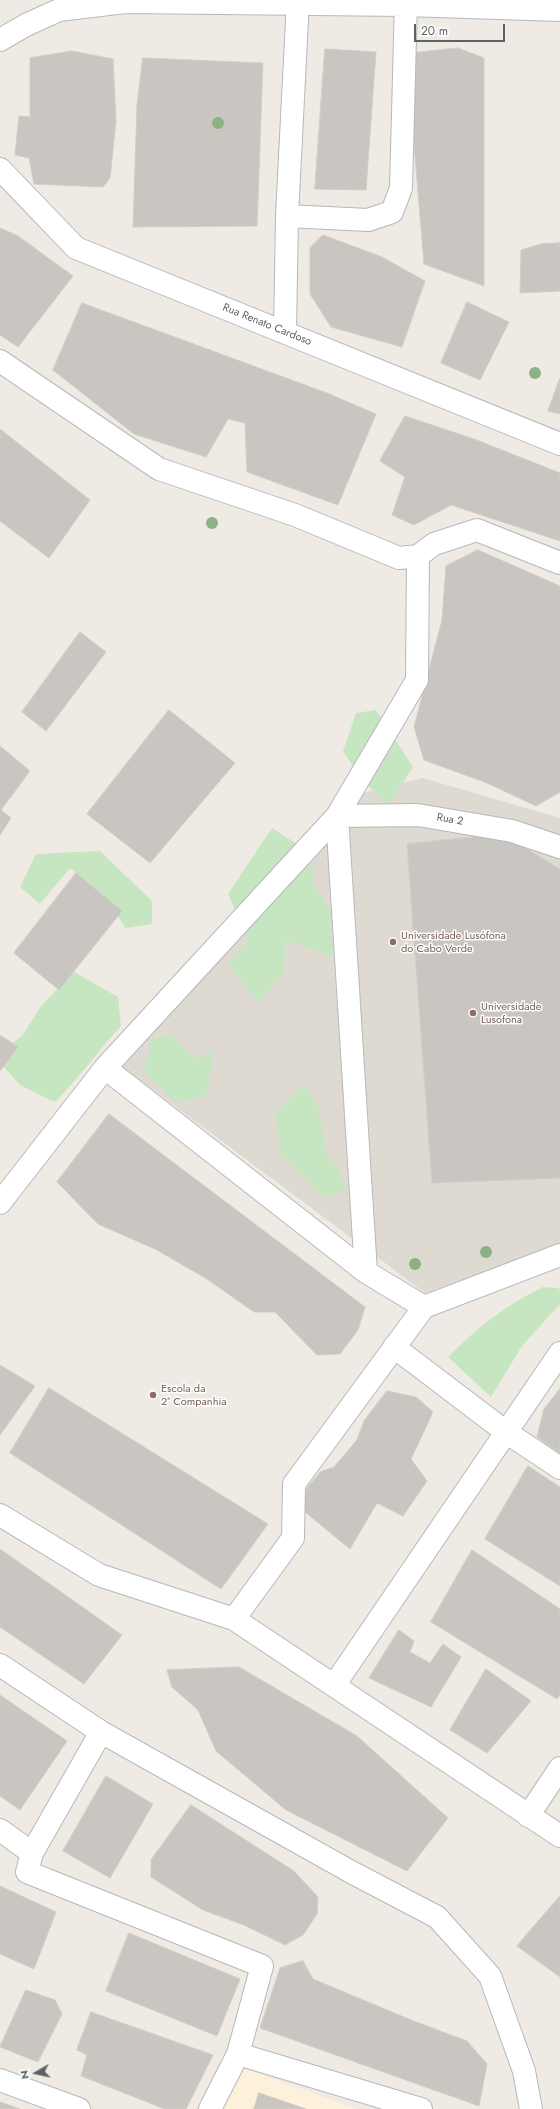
<!DOCTYPE html>
<meta charset="utf-8">
<style>
body{margin:0}
#map{position:relative;width:560px;height:2109px;overflow:hidden;background:#efebe4;font-family:Jost,sans-serif}
canvas{display:block}
.north{position:absolute;left:16px;top:2053px;width:40px;height:40px;-webkit-text-stroke:3px #fff;paint-order:stroke;rotate:261deg;font-size:11px;font-weight:700;line-height:16px;text-align:center;color:#5c6165}
.north::after{content:'';display:block;margin:auto;width:14px;height:18px;background:#5c6165;clip-path:polygon(50% 0,100% 100%,50% 72%,0 100%)}
.scale{position:absolute;left:414px;top:24px;width:91px;height:18px;box-sizing:border-box;border:2px solid #5c6165;border-top:0;padding-left:5px;font-size:12px;line-height:14px;white-space:nowrap;color:#5c6165;-webkit-text-stroke:3px #fff;paint-order:stroke}
</style>
<div id="map">
<canvas width="560" height="2109"></canvas>
<div class="north">N</div>
<div class="scale">20 m</div>
</div>
<script>
const g = document.querySelector('canvas').getContext('2d');
g.lineJoin = 'round';
function fill(path, color) {
  g.fillStyle = color;
  g.fill(path, 'evenodd');
}
function trace(path, color, width, dash) {
  g.strokeStyle = color;
  g.lineWidth = width;
  g.lineCap = dash ? 'butt' : 'round';
  g.setLineDash(dash || []);
  g.stroke(path);
}
function drawText(font, color, halo, rows, align = 'center') {
  g.font = font + ' Jost,sans-serif';
  g.lineWidth = 3;
  g.setLineDash([]);
  g.textBaseline = 'middle';
  g.strokeStyle = halo;
  g.fillStyle = color;
  for (const [text, x, y, turn = 0] of rows) {
    g.save();
    g.translate(x, y);
    g.rotate((+turn || 0) * Math.PI / 180);
    g.textAlign = isNaN(turn) ? turn : align;
    if (halo) g.strokeText(text, 0, 0);
    g.fillText(text, 0, 0);
    g.restore();
  }
}
fill(new Path2D(`
 M240,2067L357,2109H225Z`), '#fdf1db');
fill(new Path2D(`
 M423,778L560,818V1244L425,1293L120,1065L350,796Z`), '#dedad2');
fill(new Path2D(`
 M376,710L413,767L389,805L361,779L343,751L356,713Z
 M272,828L311,853L313,883L331,912L333,957L286,940L284,971L259,1002L228,965L248,941L228,894Z
 M100,851L152,901V924L126,928L103,895L70,868L40,904L20,887L36,854Z
 M74,972L118,997L121,1026C98,1051 79,1078 55,1102L21,1086L0,1063V1053L23,1035L41,1006Z
 M170,1034L195,1059L214,1051L206,1097L175,1102L144,1070L152,1039Z
 M305,1083L317,1105L328,1158L340,1172L345,1191L325,1197L282,1156L275,1114Z
 M543,1287L558,1288L560,1290V1304L522,1346L491,1397L448,1357C477,1328 505,1305 543,1287Z`), '#c5e6c1');
const building = new Path2D(`
 M458,48L484,58V286L424,264L410,96L413,53Z
 M325,49L376,52L366,190L315,189Z
 M72,51L113,59L116,121L110,178L103,187L34,184L29,158L15,155L19,116L30,117V58Z
 M143,58L263,63L257,226L133,227L137,105Z
 M0,228L18,236L73,276L18,347L0,335Z
 M323,235L382,257L425,281L402,347L331,327L310,294V248Z
 M560,243V291L520,293L521,250L541,244Z
 M467,302L509,322L480,380L441,363Z
 M82,303L327,393L376,414L338,505L247,472L245,423L228,419L206,457L134,434L53,370Z
 M560,378V414L548,411Z
 M405,416L474,439L560,473V541L451,505L414,525L392,515L405,477L380,461Z
 M0,429L90,500L49,558L0,521Z
 M478,550L560,586V792L536,806L487,783L424,760L414,727L442,620L446,566Z
 M80,632L106,652L46,731L22,712Z
 M169,710L235,763L150,863L87,814Z
 M0,746L30,771L1,810L11,818L0,835Z
 M502,834L560,869V1178L432,1183L407,844Z
 M76,873L122,911L59,990L14,953Z
 M0,1035L18,1047L0,1071Z
 M109,1114L365,1307L358,1330L340,1354L317,1355L275,1312H254L207,1279L155,1249L98,1224L57,1182Z
 M0,1365L35,1386L0,1435Z
 M49,1388L268,1524L221,1589L10,1453Z
 M560,1389V1453L537,1437L544,1409Z
 M387,1391L416,1397L433,1412L411,1459L427,1481L403,1516L377,1503L350,1549L304,1511L307,1488L320,1472L334,1467L357,1440L364,1421Z
 M528,1466L560,1487V1586L485,1539Z
 M0,1549L122,1635L84,1684L0,1627Z
 M472,1550L560,1609V1695L557,1699L431,1622Z
 M399,1630L414,1641L410,1652L430,1663L443,1644L461,1657L431,1707L369,1678Z
 M239,1667L357,1736L448,1818L407,1871L286,1810L216,1751L198,1710L172,1687L167,1670Z
 M486,1669L531,1701L487,1753L450,1730Z
 M0,1695L67,1741L20,1810L0,1796Z
 M106,1776L153,1804L110,1878L63,1851Z
 M191,1805L294,1871L318,1897L317,1914L303,1935L285,1945L244,1925L203,1910L151,1877V1860Z
 M0,1886L56,1912L34,1969L0,1954Z
 M560,1896V1977L517,1946Z
 M129,1933L240,1979L217,2036L106,1991Z
 M303,1961L313,1979L411,2020L467,2041L487,2064L479,2106L260,2028L280,1968Z
 M26,1990L55,2000L62,2014L38,2062L0,2047Z
 M91,2012L213,2055L186,2109H165L81,2076L87,2055L77,2050Z
 M259,2093L306,2109H254Z
 M0,2102L20,2109H0Z`);
fill(building, '#c9c6c1');
trace(building, '#d3ccc3', 1);
const minor = new Path2D(`
 M0,40L26,25L59,10L125,2L406,5L560,10
 M0,169L76,248L560,444
 M287,216L368,220L392,212L401,188L406,0
 M285,332L287,216L298,0
 M0,361L159,469L295,515L399,558L418,556L434,544L477,530L560,563
 M105,1068L366,1272L424,1307
 M0,1203L105,1068L337,816L417,680L418,556
 M366,1272L337,816L418,815L512,831L560,847
 M394,1347L506,1432L560,1468
 M0,1515L99,1575L234,1619L560,1836
 M234,1619L293,1538L294,1484L424,1307L560,1255
 M0,1665L101,1732L32,1853L0,1830
 M335,1684L560,1353
 M101,1732L353,1873L437,1917L490,1976L524,2071L531,2109
 M528,1816L560,1768
 M32,1853L27,1872L262,1966L238,2054
 M0,2080L79,2109
 M210,2109L238,2054L421,2109`);
trace(minor, '#b5b8bb', 24);
trace(minor, '#fff', 22);
g.fillStyle = '#8cb184';
for (const [x, y] of [
 [218,123],
 [535,373],
 [212,523],
 [486,1252],
 [415,1264]
]) {
  g.beginPath();
  g.arc(x, y, 6, 0, 2 * Math.PI);
  g.fill();
}
for (const [x, y, r, color] of [
 [393,942,4,"#8d6e63"],
 [473,1013,4,"#8d6e63"],
 [153,1395,4,"#8d6e63"]
]) {
  const dot = new Path2D();
  dot.arc(x, y, r, 0, 2 * Math.PI);
  g.fillStyle = color;
  g.fill(dot);
  trace(dot, '#fff', 1.5);
}
drawText('11px', '#5c6165', '#fff', [
 ["Rua Renato Cardoso",267,325,22],
 ["Rua 2",450,820,10]
]);
drawText('11px', '#785e54', '#fff', [
 ["Universidade Lusófona",401,936],
 ["do Cabo Verde",401,949],
 ["Universidade",481,1007],
 ["Lusofona",481,1020],
 ["Escola da",161,1389],
 ["2ª Companhia",161,1402]
], 'left');
</script>
